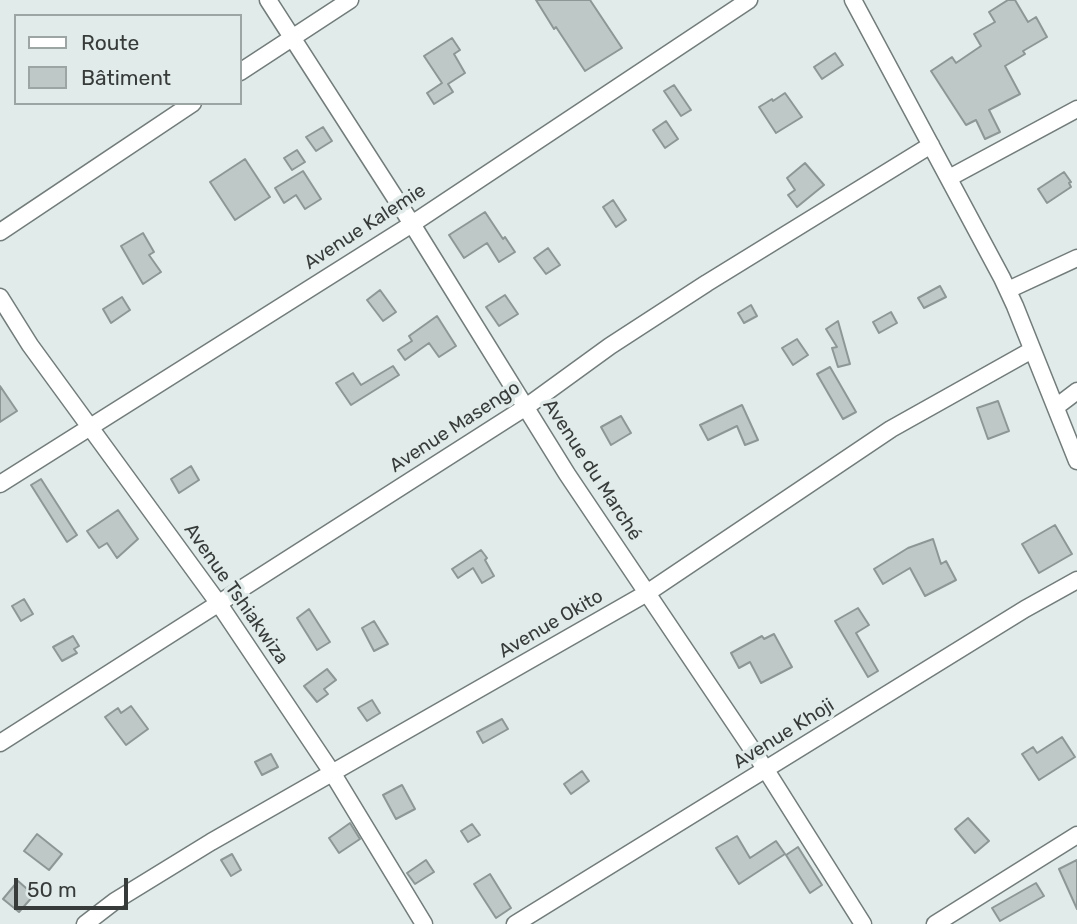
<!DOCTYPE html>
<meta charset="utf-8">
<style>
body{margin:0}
#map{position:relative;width:1077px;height:924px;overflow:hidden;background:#e1ecea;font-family:Rubik,sans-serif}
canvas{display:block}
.legend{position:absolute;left:14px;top:14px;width:228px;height:91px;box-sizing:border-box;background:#e1ecea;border:2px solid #9da5a4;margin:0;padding:9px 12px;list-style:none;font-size:21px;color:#373b3a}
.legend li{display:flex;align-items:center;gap:14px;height:35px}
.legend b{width:35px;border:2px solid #9da5a4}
.scale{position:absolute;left:14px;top:878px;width:114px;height:32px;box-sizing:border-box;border:4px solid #373b3a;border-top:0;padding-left:9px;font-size:21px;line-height:24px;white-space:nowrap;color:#373b3a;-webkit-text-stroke:5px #e1ecea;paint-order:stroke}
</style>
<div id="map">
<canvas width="1077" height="924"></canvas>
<ul class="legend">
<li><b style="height:9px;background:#fff"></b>Route</li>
<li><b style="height:19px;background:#bec9c7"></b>Bâtiment</li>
</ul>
<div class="scale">50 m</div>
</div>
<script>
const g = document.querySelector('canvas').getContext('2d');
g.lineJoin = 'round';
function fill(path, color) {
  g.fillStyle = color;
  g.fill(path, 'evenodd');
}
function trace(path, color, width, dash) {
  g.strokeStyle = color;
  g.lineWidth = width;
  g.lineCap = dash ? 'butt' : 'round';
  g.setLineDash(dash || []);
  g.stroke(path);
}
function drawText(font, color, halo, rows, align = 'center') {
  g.font = font + ' Rubik,sans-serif';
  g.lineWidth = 7;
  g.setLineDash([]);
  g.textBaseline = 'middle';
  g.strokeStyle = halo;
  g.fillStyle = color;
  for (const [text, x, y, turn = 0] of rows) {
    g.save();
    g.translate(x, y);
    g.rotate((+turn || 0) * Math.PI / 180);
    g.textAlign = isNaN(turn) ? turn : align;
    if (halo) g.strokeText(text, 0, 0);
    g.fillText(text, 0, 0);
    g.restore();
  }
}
const building = new Path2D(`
 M536,0H590L622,48L585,71L556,27L554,29Z
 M1008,0H1015L1028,22L1036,17L1047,37L1023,51L1025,54L1005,66L1020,94L989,110L1000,132L985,139L976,120L966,125L931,71L952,57L956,63L981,46L974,34L995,22L989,12Z
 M452,38L460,50L454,54L465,73L448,84L453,92L434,104L427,93L442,83L424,56Z
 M835,53L843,65L822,79L814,67Z
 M674,85L691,110L681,116L664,91Z
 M785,93L802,117L776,133L759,107L772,99L773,101Z
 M666,121L678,139L665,148L653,130Z
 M323,127L332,141L316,151L306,137Z
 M297,150L305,162L292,170L284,158Z
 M245,159L270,197L235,220L210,182Z
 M805,163L824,185L797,207L788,195L795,190L787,178Z
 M303,171L321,199L305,209L296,195L284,203L275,188Z
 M1064,172L1071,182L1069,183L1071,187L1047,203L1038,189Z
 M613,200L626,220L616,227L603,207Z
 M485,212L503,239L505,237L515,252L499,262L487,243L464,258L449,235Z
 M143,233L154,252L149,255L161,272L143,284L121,246Z
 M548,248L560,265L546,274L534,258Z
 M940,286L946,297L924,308L918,298Z
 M380,290L396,312L383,321L367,300Z
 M505,295L518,314L499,326L486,307Z
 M122,297L130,310L111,323L103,309Z
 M751,305L757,316L744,323L738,313Z
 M891,312L897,323L879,333L873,322Z
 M437,316L456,346L439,357L429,343L405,360L398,350L412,341L409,336Z
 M838,321L850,364L838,367L832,348L837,347L826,329Z
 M797,339L808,355L793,365L782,348Z
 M393,366L399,375L351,405L336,383L353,373L361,385Z
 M830,367L856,412L843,419L817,374Z
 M0,386L17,411L0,422Z
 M998,401L1009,431L988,439L977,408Z
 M742,405L758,440L745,445L737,426L708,440L700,425Z
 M621,416L631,433L611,445L601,427Z
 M191,466L199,480L179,493L171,479Z
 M41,479L77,535L67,542L31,485Z
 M118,510L138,539L117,558L107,543L99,548L87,531Z
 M1055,525L1072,554L1039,573L1022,544Z
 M933,539L941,564L946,561L956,580L925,596L910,568L883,584L874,569L908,548Z
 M481,550L487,558L485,560L494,576L482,583L473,568L458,578L452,569Z
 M24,599L33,614L21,621L12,606Z
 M858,608L869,625L856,633L878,671L868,677L835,621Z
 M309,609L330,642L317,650L297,618Z
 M374,621L388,644L374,651L362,628Z
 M774,634L792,667L761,683L750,662L739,668L731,653L762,636L764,639Z
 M73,636L79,646L74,649L77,653L62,661L53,647Z
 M327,669L336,680L324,689L328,694L317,702L304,686Z
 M372,700L380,713L367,721L358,708Z
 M131,706L148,729L126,745L105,717L118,708L121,713Z
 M502,719L508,729L483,743L477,732Z
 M1062,737L1075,757L1039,780L1022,754L1033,747L1037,753Z
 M271,754L278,767L262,775L255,762Z
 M582,771L589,781L571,794L564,784Z
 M402,785L415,809L396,819L383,795Z
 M968,818L989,841L975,853L955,829Z
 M350,823L360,839L339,853L329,838Z
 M472,824L480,835L468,842L461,831Z
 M37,834L62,854L49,870L24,851Z
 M737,836L750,858L776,841L785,854L739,884L716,848Z
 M798,847L822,885L810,893L786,855Z
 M232,854L241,870L231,876L221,860Z
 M426,860L434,872L415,884L407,873Z
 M1077,860V909L1059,869Z
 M490,874L511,908L496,918L474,884Z
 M18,881L34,895L19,912L3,899Z
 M1036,883L1044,896L1000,921L992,908Z`);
fill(building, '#bec9c7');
trace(building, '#8d9896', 2);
const minor = new Path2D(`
 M268,0L412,224L567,474L766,770L863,924
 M853,0L1002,278L1015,306L1077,461
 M240,72L350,0
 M949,178L1077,109
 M0,232L193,103
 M1008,290L1077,258
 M0,297L30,345L219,604L333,774L424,924
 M1056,407L1077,391
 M0,484L412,224L749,0
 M0,743L526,407L610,346L707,283L931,145
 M85,924L115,901L211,842L647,593L891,429L1032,350
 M515,924L1025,609L1077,580
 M935,924L1077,835`);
trace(minor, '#727c7a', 19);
trace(minor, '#fff', 16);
drawText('19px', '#373b3a', '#e1ecea', [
 ["Avenue Kalemie",365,227,-33],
 ["Avenue Masengo",455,427,-33],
 ["Avenue du Marché",592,470,57],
 ["Avenue Tshiakwiza",236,594,55],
 ["Avenue Okito",551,624,-30],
 ["Avenue Khoji",784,734,-32]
]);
</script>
